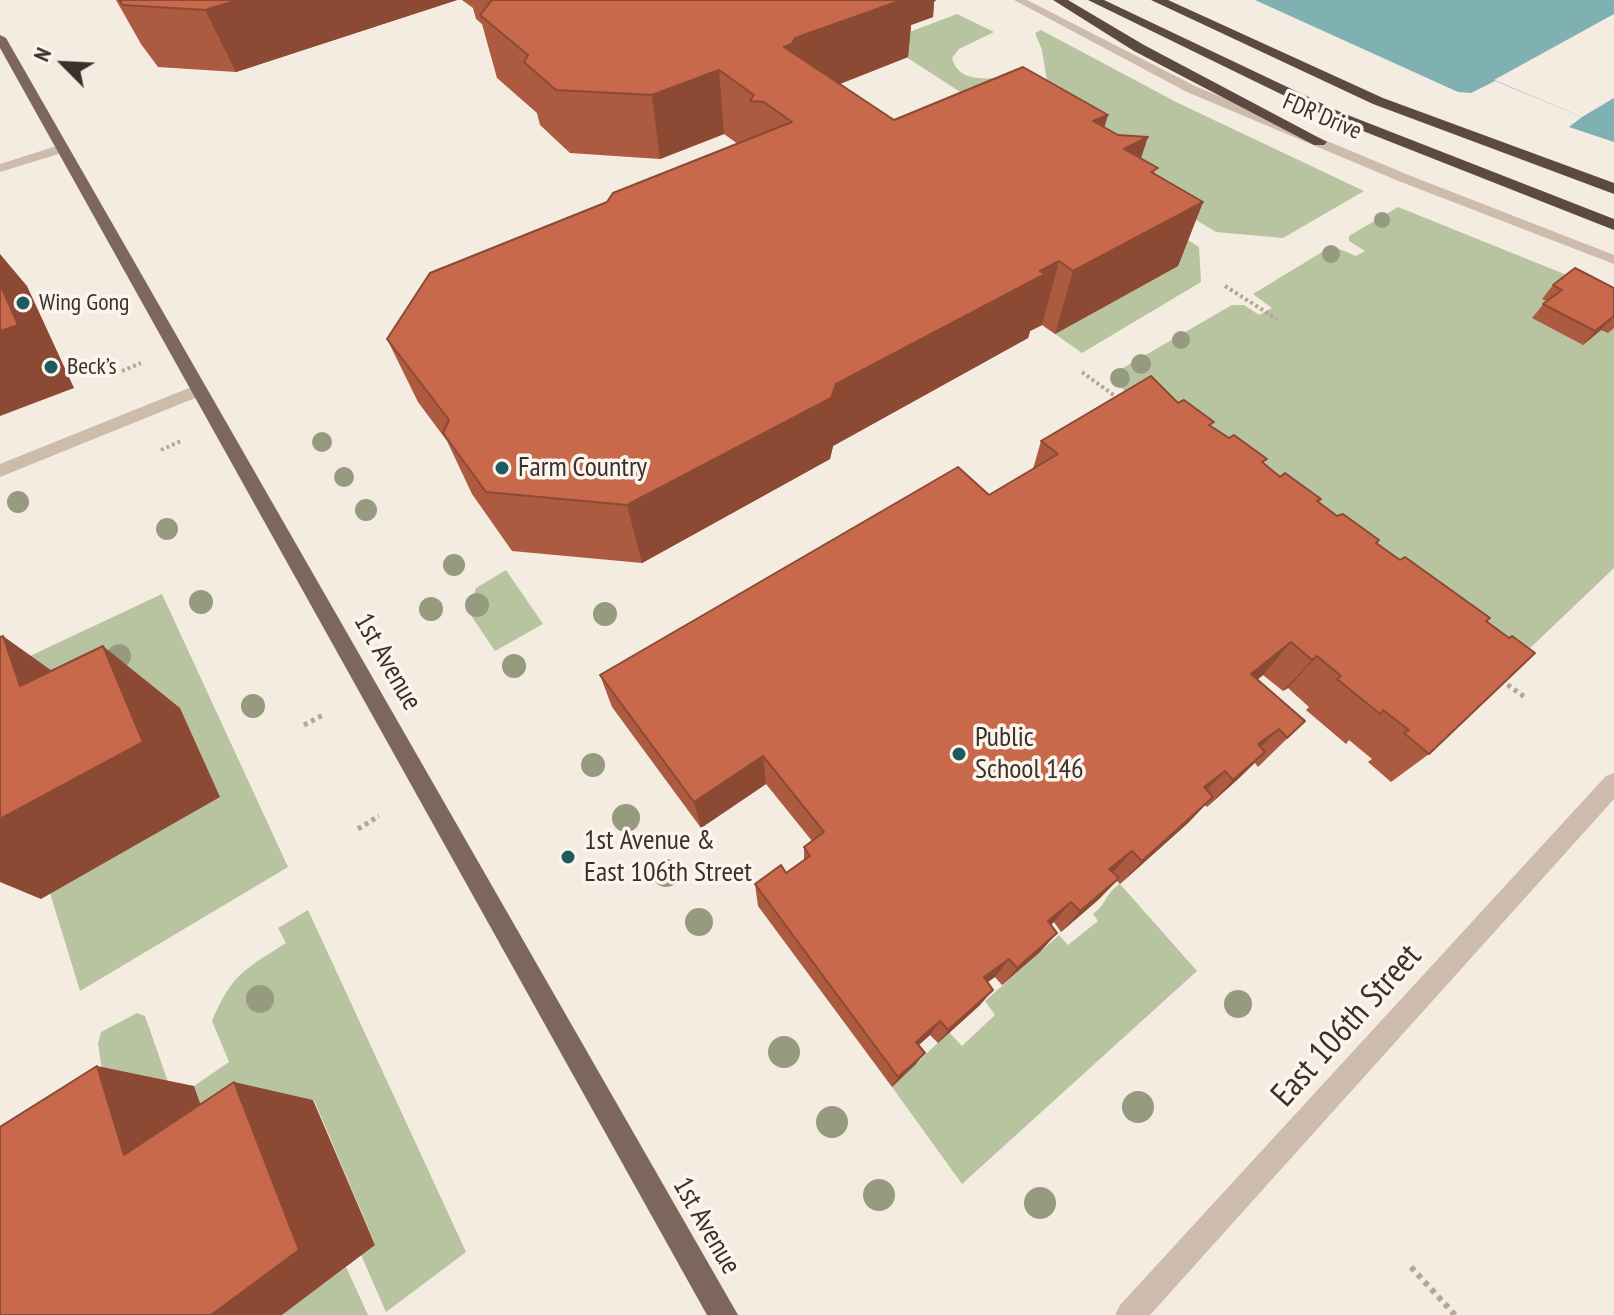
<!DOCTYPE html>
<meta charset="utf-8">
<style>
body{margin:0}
#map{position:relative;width:1614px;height:1315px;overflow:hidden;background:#f4ebe1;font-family:"PT Sans Narrow",sans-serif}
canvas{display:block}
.north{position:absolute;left:24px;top:24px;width:80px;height:80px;-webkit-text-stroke:6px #fbf5ee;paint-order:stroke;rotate:294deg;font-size:22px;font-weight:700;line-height:32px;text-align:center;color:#3b302b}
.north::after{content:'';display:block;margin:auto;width:28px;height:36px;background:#3b302b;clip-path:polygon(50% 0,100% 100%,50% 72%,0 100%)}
</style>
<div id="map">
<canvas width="1614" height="1315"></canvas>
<div class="north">N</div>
</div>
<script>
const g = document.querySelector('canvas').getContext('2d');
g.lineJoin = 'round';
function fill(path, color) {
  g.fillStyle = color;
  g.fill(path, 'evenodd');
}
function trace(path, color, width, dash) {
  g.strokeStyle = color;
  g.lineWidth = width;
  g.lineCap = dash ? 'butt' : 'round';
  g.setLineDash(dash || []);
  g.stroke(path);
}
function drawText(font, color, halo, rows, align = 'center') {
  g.font = font + ' "PT Sans Narrow",sans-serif';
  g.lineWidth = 7;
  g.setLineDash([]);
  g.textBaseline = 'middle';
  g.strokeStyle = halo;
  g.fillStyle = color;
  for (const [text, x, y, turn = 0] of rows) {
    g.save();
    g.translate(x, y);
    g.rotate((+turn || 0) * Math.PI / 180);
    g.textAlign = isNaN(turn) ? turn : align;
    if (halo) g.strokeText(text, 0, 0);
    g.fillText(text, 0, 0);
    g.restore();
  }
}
fill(new Path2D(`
 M957,14L994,32L959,49L952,58C959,85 991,78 1013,77L985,108L883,42Z
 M1041,30L1178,103L1364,191L1283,238L1216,232L1095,159L1053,120L1042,50L1035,33Z
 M1398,207L1614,294V568L1506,671L1112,381L1111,375L1232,305H1244L1259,315L1272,308L1253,294L1332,246L1356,256L1365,251L1349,241V236Z
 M1158,221L1199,247L1201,282L1082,353L1055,334L1137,288Z
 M506,570L543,624L495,651L468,611L476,588Z
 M162,594L288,867L80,991L50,893L0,670Z
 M1120,884L1197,971L962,1184L892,1087L949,1032L962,1046L995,1015L985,1001L1059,935L1068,945L1098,921L1093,914C1106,905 1106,892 1120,884Z
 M308,910L466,1252L386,1312L361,1255L375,1244L314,1100L222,1163L194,1086L229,1062L212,1021C233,973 244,970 286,943L278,928Z
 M137,1013L145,1016L174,1099L103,1077L98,1044L101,1032Z
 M346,1267L368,1315H284L283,1314Z`), '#b8c4a0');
fill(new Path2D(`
 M1255,0H1614V142L1569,127L1582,117L1495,81L1471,93L1458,92Z`), '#7fb0b2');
fill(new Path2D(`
 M1614,14V98L1582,117L1494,80Z`), '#f4ebe1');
trace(new Path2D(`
 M1225,286L1277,319
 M122,371L141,363
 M1082,372L1119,399
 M161,450L181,441`), '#b9a596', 4, [3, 3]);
trace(new Path2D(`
 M1501,680L1526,698
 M304,725L325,714
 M358,829L379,816`), '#b9a596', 5, [4, 4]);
trace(new Path2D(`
 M1411,1267L1455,1315`), '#b9a596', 6, [5, 5]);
fill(new Path2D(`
 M1014,0H1027L1195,86L1411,176L1614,255V264L1401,182L1187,92Z
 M63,144L69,148L68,151L0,172V164Z
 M199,384L205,386V394L0,477V464Z
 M1614,773V799L1150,1315H1115L1120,1305L1606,776Z`), '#cdbbac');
fill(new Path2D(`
 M0,35L6,38L738,1315H707L0,48Z`), '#7d675c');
fill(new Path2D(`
 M1053,0H1068L1144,45L1327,142L1324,145H1314L1134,51Z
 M1088,0H1104L1340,112L1614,219V230L1330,118Z
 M1151,0H1168L1383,98L1614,183V194L1373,104Z`), '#5c4a42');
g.fillStyle = '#969b7f';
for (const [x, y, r] of [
 [1382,220,8],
 [1331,254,9],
 [1181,340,9],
 [1141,364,10],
 [1120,378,10],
 [322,442,10],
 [344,477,10],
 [18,502,11],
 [366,510,11],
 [167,529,11],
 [454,565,11],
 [201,602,12],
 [477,605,12],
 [431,609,12],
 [605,614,12],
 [119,656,12],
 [514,666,12],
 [253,706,12],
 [593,765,12],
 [626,818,14],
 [666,873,14],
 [699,922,14],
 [260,999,14],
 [1238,1004,14],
 [784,1052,16],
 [1138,1107,16],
 [832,1122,16],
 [879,1195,16],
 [1040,1203,16]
]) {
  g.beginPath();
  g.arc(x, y, r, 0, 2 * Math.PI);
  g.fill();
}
fill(new Path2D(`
 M116,0H457L236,72L158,67L141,44Z
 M462,0H936L934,2L933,17L911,25L908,57L840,84L894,120L1104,127L1141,158L1156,174L1203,202L1178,266L1055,334L1042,325L1030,331L1028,338L833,446L830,459L642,563L512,551L472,494L447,441L418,402L387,339L607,202L738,144L724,134L660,159L570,153L540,125L537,113L497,78L482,24L476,19L473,8Z
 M1553,285L1614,288V328L1608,333L1601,330L1583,345L1532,318L1546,301L1542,299Z
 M1178,403L1337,516L1379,540L1377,544L1486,621L1429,754L1391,782L1368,762L1372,759L1349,740L1346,744L1306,710L1309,707L1288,688L1283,691L1263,675L1257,680L1305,721L1258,767L1255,763L1237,780L1207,807L1205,805L1188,823L1120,884L1117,881L1098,900L1061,932L1054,922L1051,925L1057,933L1040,952L1002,985L995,977L987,982L980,1005L938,1043L930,1035L919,1045L916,1064L892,1087L758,906L755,884L786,873L804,860V847L812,841L766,784L701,828L612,707L600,675L989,495L1033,469L1041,441Z`), '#ac5a40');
fill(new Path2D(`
 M238,0H457L236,72L205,10Z
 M879,0H936L934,2L933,17L911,25L908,57L796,101L784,47L795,38Z
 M719,70L724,134L660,159L652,95Z
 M1108,115L1090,178L1093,121Z
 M1148,137L1127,201L1124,149Z
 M1203,202L1178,266L1055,334L1073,271Z
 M0,254L27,286L74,388L0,416Z
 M1059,261L1042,325L1030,331L1028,338L833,446L830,459L642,563L627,505L836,384Z
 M1614,316L1601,330L1583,345L1595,331Z
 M3,636L90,698L20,686Z
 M1291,642L1263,675L1225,706L1251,674Z
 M103,646L180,708L220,797L41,899L0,882V819Z
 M1317,656L1288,688L1283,691L1312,660Z
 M1279,729L1250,758L1258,744Z
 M1265,752L1237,780L1207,807L1233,780Z
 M763,756L766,784L701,828L694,802Z
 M1225,771L1199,798L1204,787Z
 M1213,797L1188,823L1120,884L1142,861Z
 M1132,851L1111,875L1109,869Z
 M1119,878L1098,900L1061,932L1080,911Z
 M1071,902L1054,922L1031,941L1048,921Z
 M1057,933L1040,952L1002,985L1017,968Z
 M1009,959L995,977L971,994L984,977Z
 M993,990L980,1005L938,1043L948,1030Z
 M940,1021L930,1035L908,1054L916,1042Z
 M925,1053L916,1064L892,1087L898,1077Z
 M97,1066L194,1086L222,1164L124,1155Z
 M234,1082L313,1100L375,1245L282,1315H211Z`), '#8c4a34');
const building = new Path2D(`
 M119,0H238L205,10L123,5Z
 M492,0H902L795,38L792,44L784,47L894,120L1023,67L1108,115L1093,121L1118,135L1148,137L1124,149L1158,168L1151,172L1203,202L1073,271L1059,261L1040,271L1045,274L836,384L831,398L627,505L486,492L443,433L449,420L387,339L430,273L607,202L613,193L792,122L764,102L750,101L754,95L719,70L652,95L556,90L524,62L528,55L480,15Z
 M1575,268L1614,288V316L1595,331L1543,304L1562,290L1553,285Z
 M0,284L18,325L0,331Z
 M1151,376L1178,403L1184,400L1214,422L1209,425L1229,438L1234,435L1267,459L1262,462L1280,477L1285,473L1321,499L1317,501L1337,516L1343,514L1379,540L1376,543L1400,560L1405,557L1490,618L1486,621L1509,638L1512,636L1535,653L1429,754L1404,733L1409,730L1383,710L1380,714L1337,679L1341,676L1317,656L1312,660L1291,642L1251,674L1305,721L1287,738L1279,729L1258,744L1265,752L1233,780L1225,771L1204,787L1213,797L1142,861L1132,851L1109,869L1119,878L1080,911L1071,902L1048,921L1057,933L1017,968L1009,959L984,977L993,990L948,1030L940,1021L916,1042L925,1053L898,1077L755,884L781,865L786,873L810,856L804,847L824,832L763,756L694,802L600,675L958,467L989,495L1058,454L1041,441Z
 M3,636L20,686L103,646L143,742L0,819V637Z
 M97,1066L124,1155L234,1082L299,1250L211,1315H0V1127Z`);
fill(building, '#c8694b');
trace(building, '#8c4a34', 2);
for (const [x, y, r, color] of [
 [23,303,8,"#1f5a5e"],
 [51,367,8,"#1f5a5e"],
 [502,468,8,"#1f5a5e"],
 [959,754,8,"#1f5a5e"],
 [568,857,8,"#1f5a5e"]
]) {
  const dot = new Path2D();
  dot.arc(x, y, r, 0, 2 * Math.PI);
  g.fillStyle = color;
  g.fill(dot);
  trace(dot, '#fbf5ee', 3);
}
drawText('24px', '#3b302b', '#fbf5ee', [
 ["FDR Drive",1322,117,23]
]);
drawText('24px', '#3b302b', '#fbf5ee', [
 ["Wing Gong",39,303],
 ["Beck’s",67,367]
], 'left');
drawText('28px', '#3b302b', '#fbf5ee', [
 ["Farm Country",518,468],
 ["Public",975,738],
 ["School 146",975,770],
 ["1st Avenue &",584,841],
 ["East 106th Street",584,873]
], 'left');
drawText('28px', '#3b302b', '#fbf5ee', [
 ["1st Avenue",387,662,60],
 ["1st Avenue",706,1226,60]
]);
drawText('34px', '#3b302b', '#fbf5ee', [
 ["East 106th Street",1347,1026,-48]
]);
</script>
